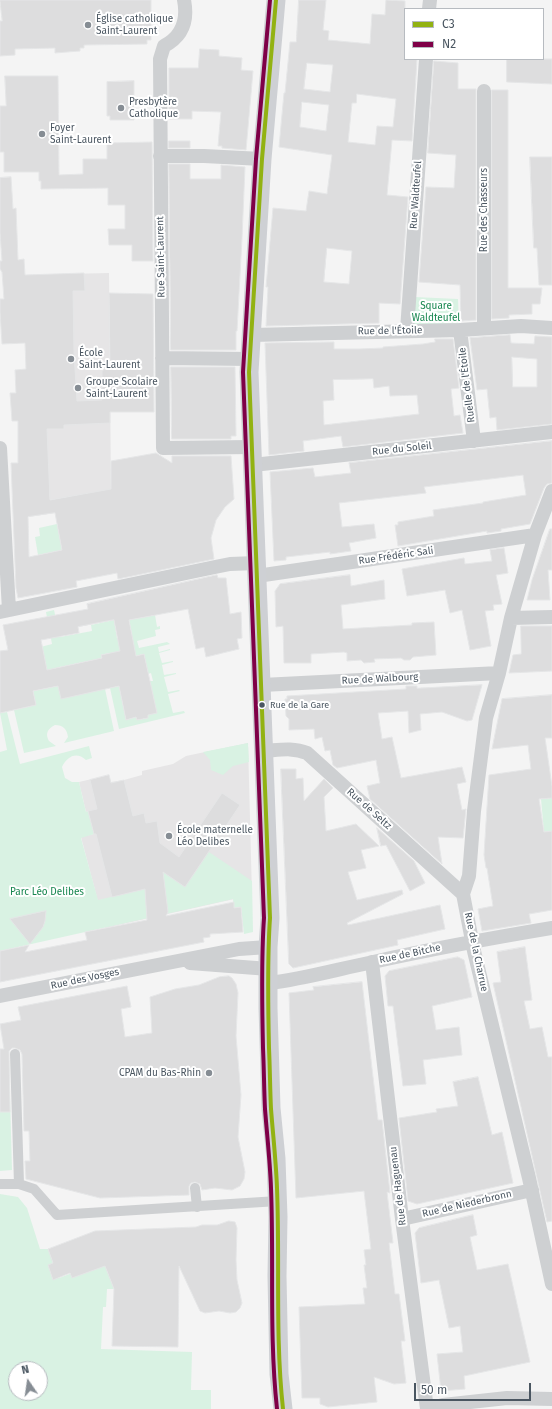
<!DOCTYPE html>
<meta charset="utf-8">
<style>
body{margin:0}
#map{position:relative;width:552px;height:1409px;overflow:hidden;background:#f4f4f4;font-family:"Fira Sans",sans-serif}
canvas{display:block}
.legend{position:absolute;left:404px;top:8px;width:140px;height:52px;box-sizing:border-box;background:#fff;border:1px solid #b7bbc0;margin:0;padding:5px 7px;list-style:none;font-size:12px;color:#4a5661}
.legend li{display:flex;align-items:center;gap:8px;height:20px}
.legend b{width:20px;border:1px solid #b7bbc0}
.north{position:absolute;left:8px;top:1361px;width:40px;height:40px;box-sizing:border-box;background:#fff;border:1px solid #b7bbc0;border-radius:50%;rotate:347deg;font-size:11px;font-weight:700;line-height:16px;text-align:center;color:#4a5661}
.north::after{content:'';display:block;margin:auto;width:14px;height:18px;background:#868d94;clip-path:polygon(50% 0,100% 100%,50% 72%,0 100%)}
.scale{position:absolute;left:414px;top:1383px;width:117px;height:18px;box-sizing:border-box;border:2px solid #4a5661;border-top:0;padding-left:5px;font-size:12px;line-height:14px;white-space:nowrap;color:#4a5661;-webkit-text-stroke:3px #fff;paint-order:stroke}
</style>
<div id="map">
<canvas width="552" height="1409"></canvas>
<ul class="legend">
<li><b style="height:5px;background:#92b212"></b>C3</li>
<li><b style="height:5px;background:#7f0047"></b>N2</li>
</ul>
<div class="north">N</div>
<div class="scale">50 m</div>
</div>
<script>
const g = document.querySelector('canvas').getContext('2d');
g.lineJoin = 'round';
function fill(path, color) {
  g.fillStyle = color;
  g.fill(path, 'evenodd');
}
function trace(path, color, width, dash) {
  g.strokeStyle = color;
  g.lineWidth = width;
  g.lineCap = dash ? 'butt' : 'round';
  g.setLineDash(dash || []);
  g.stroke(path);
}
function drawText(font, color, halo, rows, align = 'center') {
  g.font = font + ' "Fira Sans",sans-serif';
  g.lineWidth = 4;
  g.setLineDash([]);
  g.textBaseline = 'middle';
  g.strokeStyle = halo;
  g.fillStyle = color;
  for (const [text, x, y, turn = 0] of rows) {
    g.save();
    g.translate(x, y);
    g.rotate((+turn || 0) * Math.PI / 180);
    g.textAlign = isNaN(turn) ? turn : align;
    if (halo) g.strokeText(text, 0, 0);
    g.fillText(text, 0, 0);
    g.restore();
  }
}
fill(new Path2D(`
 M109,273L111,490L50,500L25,275Z
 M248,743L252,895L105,928L81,837L94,834L88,811L86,812L79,782L109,775L111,782L124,780L142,775V771L173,764L186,756Z`), '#e6e5e6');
fill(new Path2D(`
 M415,297L458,299L459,326H413Z
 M57,524L62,550L38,555L35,537L40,536L39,528Z
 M54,610L60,637L92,631L91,625L114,620L117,638L127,636L132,634L129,620L155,615L157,627L160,626V629L155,630L156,636L137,641L139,648L167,642L170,644L158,647L159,652L170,649V650L159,653L162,663L173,661V662L162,665L164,675L176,673V674L164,677L168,692L179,690L180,691L168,694L173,713L184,711L185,713L119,729L110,688L119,686L126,720L136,717L137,720L148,718L150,681H153L151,673L148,674L144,654L131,657L110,656L109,653L101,655L102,658L60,667L24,678L0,665L33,649L52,644L46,612Z
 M58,686L105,689L114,731L64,743L68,737C67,729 63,725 55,725C47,729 45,734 49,741L56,746L24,753L14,710L36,705L33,691Z
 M7,712L20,764L89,746L92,758L86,760C76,751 67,757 62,767L65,778L72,782H79L86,812L88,811L94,834L81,838L98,900L145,889L146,907L166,898L160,855L167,875L185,887L209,852L252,881L253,932L244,934L241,907L234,908L233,899L0,951V752L7,750L0,713Z
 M248,743L249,762L233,766L223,775L211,770L210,760L203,752Z
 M552,798V831L544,832L541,799Z
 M0,1061H9L12,1170L0,1171Z
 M0,1194L18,1197L27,1208L40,1249H48L59,1278L104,1261L114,1289H107L106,1307H103L101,1349L192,1352L191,1390H211V1409H0ZM16,1369H40V1393H16Z`), '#d9f2e3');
const building = new Path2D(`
 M0,0H151V40H147V44L84,45V48H80V51L55,53V48L15,49V55L0,56V21H2Z
 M299,0H326L323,30L329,31L328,40L370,44L372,14L385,15L386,0L405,1V59H417L412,141L392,140L387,195L408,197L400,304L379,303V323L266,326L268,287H266L273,208L306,211L309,191L327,194L332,155L279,147L284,93H285L290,42H296ZM307,63L333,65L330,92L304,89ZM357,94L396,99L393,127L377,126L375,145L348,142L352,103H356ZM302,102L329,105L326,131L300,127ZM327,248L352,251L349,284L324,282Z
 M200,49L219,50V56L242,58L241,70L253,71L246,150L222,148V146H218L221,112L192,111V119H169V68H198Z
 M507,59H552V84L507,82Z
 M434,61L458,63V89H476V320L461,321L460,285L419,282L426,187L454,188L456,155L428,153Z
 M5,76H58L59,175L83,174V159H107V143L152,142L153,261H132V245H109L108,229H125V205H108V188L41,189V181H39V172H4V152H0V106H6Z
 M134,81V120H110V116H107V82Z
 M492,90H508V288H542L540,304H532V314L509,315V318L492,319Z
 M169,141H190V148H169Z
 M530,157H552V285H539L537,248H534Z
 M169,164H190V179H221V165L245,167L242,238L237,331H236V350H171Z
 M11,177L13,209L16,208L18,260L24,259L25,275L84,273L85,291H73L74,353L77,401L102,400V371L110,365L109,293L153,294L154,412H110V423L64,425V429H47L50,500L111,489V461L156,453L172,463V456H231L234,499L225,507L216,520L211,538L214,559L118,579L117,573L76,581L77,587L18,598L16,588L11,463H18V421H12L10,393H16L15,370L26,369L25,343L2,344L0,312V299H4L2,272L0,269V261H2L0,233V178ZM55,513L62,550L29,557L28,517Z
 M510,335L511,343L534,344L535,336L552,337V424L497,430L496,417L490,418L487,389L477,390L470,338ZM512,357L537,359V387H513Z
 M435,339H453L459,388L451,389L454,416L460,415L463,433L343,447L341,436L303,441L304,451L269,455L265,343L334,342V349H359L383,348V347L423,344L435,342ZM373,379L374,388L389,386L390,396L417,395L419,414L324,425L323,401L334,400L333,380Z
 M171,367H235L236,436H231V439H172Z
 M552,441V483L547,484L544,488L530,524L501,529V531L487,533V531L398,546L395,525H398V522L434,516L433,510L483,503V502L526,495L523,475L424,487L426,493L339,503L342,527L374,524L376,538L349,543L351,551L330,554V552L286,557V560L274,561L270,472L313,468L315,477L351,473L349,463Z
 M550,529H552V570H548L550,600H527L532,580Z
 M504,548L508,573L496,575L502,604L493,605L494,610L485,611L491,646L470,650L462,610L450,613L445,590L407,596L402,569L464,558L465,564L492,561L490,550Z
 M217,575L218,578H226L230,614L241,612L242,638L237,639L239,649L206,657L204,647L196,649L188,609L129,620L136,656L144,654L157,713L148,715V718L137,720L136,717L126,720L119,686L61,699L58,686L33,691L36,705L0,713V651L8,650L3,625L88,609L87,604ZM114,620L120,651L101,655L102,658L47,670L41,640L79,633L78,627Z
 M350,575L351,586L384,580L385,599L341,605L343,629L412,625V623L434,622L436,655L413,657L410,660H404L401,658L374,659L375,662L364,663L361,660L347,661V653L344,652L311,654V663H284L283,626L276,627L275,591L280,584Z
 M521,626H552V671L509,673L513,655L521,654Z
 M482,685L472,720L467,721L442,712L420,714L421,730L409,733L408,711L378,713L382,739L392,737L401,778L462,767L466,782L457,784L462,810L466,809L463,838L438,837L442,864L370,799L367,786L380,783L376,760L337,768L333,765L330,750L325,751L322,737L315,739L314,729L289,730V719L286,716L285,699H287V696L406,689V686H417V688Z
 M552,695V738H545L552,786V798L539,799L544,832L552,831V910L529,914L531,923L482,931L478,909L493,906L487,868H486L484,855L489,775L531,769L528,745L492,749L502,699Z
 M281,769H296V779L303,778L304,801L324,779L333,788L324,797L326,831L356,824L379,846L361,850L366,868L348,872L357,900L402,890L403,894L347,923L348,925L440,905L445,929L397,940L398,945L293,968L289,964Z
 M109,775L111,783L124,780L133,816L144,813L146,823L157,821L160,843L179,857L222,793L240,805L185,887L163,872L168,912L166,916L234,902V908L241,907L243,932L210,934V937L203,938L204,942L0,982V951L29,945L25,952L87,940L85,932L147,920L145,889L112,897L96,834H94L88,811L97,809L90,780Z
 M377,828L414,861L425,883L410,891L386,845L381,846Z
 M46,911L45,921L43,927L30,944L10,919Z
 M525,947L532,1000L524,1001L530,1029L542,1027L548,1057H552V1221L547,1222L493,983L501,982L497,952Z
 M458,957L464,960L472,997L432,1006L436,1030L459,1027L462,1055L423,1060L426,1084L403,1086L393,1006H388L385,976L389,971Z
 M229,976L232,978L236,984L238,993L236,1036L241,1095L238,1137L245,1172L244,1179L240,1186L232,1190L215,1188L202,1190L200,1184L195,1182L191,1183L189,1186V1195L100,1198L26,1179L25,1161H30L29,1131H24L22,1054L20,1050L15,1048H12L9,1051L10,1112H0V1049H4L0,1024L21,1020L18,1007L127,986L131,1007L121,1009L125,1037L152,1033L150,997L175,989L199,985L219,977Z
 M362,982L378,1120H382L390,1193L387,1192L393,1243H389L395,1294H399L405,1341H401L406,1383L394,1384L374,1377L377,1402L328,1407L320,1404V1398H302L299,1307L365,1304L363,1288H367L364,1265H366L364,1250L371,1249L364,1191L296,1198L289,993L314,990L313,987Z
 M478,1077L492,1135L502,1132L513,1183L417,1204L408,1201L399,1118L437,1112L436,1109L458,1106L453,1082Z
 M473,1215L477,1235L470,1237L477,1270L508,1264L530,1362L464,1376L465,1389L441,1391L437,1354L463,1352L460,1326L449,1328L439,1280L421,1283L415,1233L419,1228Z
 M229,1221L235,1222L237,1228L236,1260L237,1280L242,1303L240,1308L236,1312L230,1313L219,1311L205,1313L200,1311L179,1266L178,1347L112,1346L114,1289L105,1266L72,1278L70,1273L53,1280L48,1265L53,1263L48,1249L95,1231L196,1227L202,1225H217Z`);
fill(building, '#ddddde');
trace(building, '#e5e6e7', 1);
trace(new Path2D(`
 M15,1054L19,1184
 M0,1184H19L34,1189L57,1215L278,1201
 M195,1188L197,1207`), '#ced0d2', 10);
trace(new Path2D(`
 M184,0C188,20 183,36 164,46L160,59L163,448L252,447
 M429,9L430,0
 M484,91V328
 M160,156H204L262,159
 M407,330L426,59
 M460,330L474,441
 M252,335L460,330L521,326L552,328
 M162,358L250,359
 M0,448L9,610
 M253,465L552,432
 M552,491L535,535L511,618L499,673L486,718L474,811L469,876L463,894L474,951L529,1178L552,1284
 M257,576L535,535
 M0,612L215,567L230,564L256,563
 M511,618L552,617
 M262,685L499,673
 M264,751C279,750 293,747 307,753L463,894
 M372,962L402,1219L427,1409
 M190,963L269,969
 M269,983C304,979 338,969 373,962C432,949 492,938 552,928
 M0,996L239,949L268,947
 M402,1219L532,1190
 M430,1409L443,1405L507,1398L552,1399`), '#ced0d2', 14);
trace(new Path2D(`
 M276,0L262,159L249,372L270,918L268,947V1008L271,1108L276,1159L278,1217L277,1276L279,1374L283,1409`), '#ced0d4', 19);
trace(new Path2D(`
 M276,0L262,159L249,372L270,918C267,961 268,1005 269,1048C270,1069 270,1089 271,1109C273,1135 276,1161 277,1188C280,1262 275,1335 283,1409`), '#92b212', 4);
trace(new Path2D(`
 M270,0L256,159L243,372L264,918C261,961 262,1005 263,1048C264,1069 264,1089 265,1109C267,1135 270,1161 271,1188C274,1262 269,1335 277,1409`), '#7f0047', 4);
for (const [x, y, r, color] of [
 [88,25,4,"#868d94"],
 [121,108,4,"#868d94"],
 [42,134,4,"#868d94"],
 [71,359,4,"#868d94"],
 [78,388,4,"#868d94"],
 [262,705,3.5,"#4a5661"],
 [169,836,4,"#868d94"],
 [209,1073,4,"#868d94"]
]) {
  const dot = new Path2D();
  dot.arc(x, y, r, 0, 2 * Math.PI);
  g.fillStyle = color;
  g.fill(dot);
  trace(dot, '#fff', 1.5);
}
drawText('9px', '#4a5661', '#fff', [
 ["Rue de la Gare",270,705]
], 'left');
drawText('10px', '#4a5661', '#fff', [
 ["Église catholique",96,19],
 ["Saint-Laurent",96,31],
 ["Presbytère",129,102],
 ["Catholique",129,114],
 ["Foyer",50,128],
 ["Saint-Laurent",50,140],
 ["École",79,353],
 ["Saint-Laurent",79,365],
 ["Groupe Scolaire",86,382],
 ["Saint-Laurent",86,394],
 ["École maternelle",177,830],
 ["Léo Delibes",177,842],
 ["CPAM du Bas-Rhin",201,1073,"right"]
], 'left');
drawText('10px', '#4a5661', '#fff', [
 ["Rue Waldteufel",416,195,-86],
 ["Rue des Chasseurs",484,210,-90],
 ["Rue Saint-Laurent",161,257,-91],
 ["Rue de l'Étoile",390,331,-1],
 ["Ruelle de l'Étoile",467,385,-97],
 ["Rue du Soleil",402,449,-6],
 ["Rue Frédéric Sali",396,556,-8],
 ["Rue de Walbourg",380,679,-3],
 ["Rue de Seltz",369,809,42],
 ["Rue de la Charrue",476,952,78],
 ["Rue de Bitche",410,954,-12],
 ["Rue des Vosges",85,979,-12],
 ["Rue de Haguenau",398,1186,-97],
 ["Rue de Niederbronn",467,1204,-13]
]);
drawText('10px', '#17864f', '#fff', [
 ["Square",436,306],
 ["Waldteufel",436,318],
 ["Parc Léo Delibes",47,892]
]);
</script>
